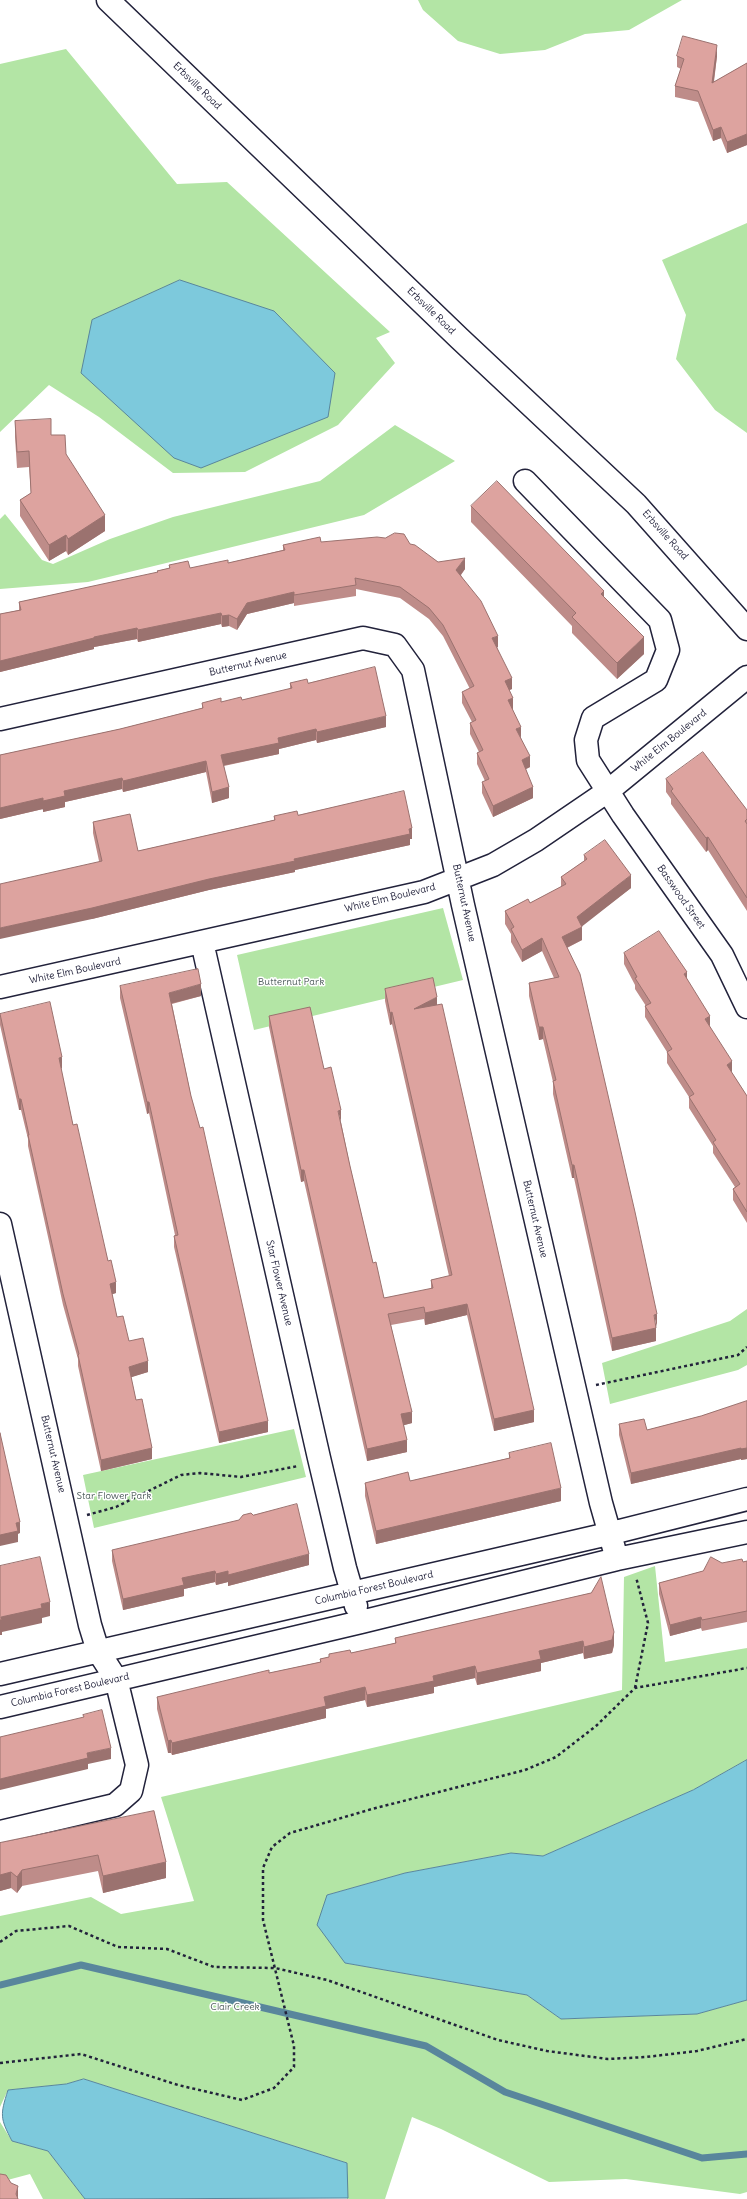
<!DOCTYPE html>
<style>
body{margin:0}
canvas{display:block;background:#fff}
</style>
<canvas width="747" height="2199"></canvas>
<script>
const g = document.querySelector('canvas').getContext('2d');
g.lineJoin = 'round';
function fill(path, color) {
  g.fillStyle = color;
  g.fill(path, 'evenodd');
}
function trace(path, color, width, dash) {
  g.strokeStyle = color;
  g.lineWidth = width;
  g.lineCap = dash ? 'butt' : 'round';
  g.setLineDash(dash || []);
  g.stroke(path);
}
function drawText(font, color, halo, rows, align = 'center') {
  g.font = font + ' Delius,sans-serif';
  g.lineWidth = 3;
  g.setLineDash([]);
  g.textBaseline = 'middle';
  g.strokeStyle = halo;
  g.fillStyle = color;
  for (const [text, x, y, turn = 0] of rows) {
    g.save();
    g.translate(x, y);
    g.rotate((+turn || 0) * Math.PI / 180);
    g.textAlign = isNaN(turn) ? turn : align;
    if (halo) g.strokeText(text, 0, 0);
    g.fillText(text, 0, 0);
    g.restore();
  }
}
fill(new Path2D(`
 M418,0H682L629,30L585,34L545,50L500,54L458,41L423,10Z
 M66,49L177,184L227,182L390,332L376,338L395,363L338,425L245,472L173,473L99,417L49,385L0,432V64ZM180,280L81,373L174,283Z
 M747,223V433L715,410L676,359L686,315L662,260Z
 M395,425L455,461L364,515L88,582L0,589V519L5,514L42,560L53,564L110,539L173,517L320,481Z
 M443,908L463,980L254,1030L237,955Z
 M747,1309V1365L738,1370L610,1404L602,1363L730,1321Z
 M294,1429L306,1477L94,1528L83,1475Z
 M655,1566L665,1662L747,1648V1760L693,1790L543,1856L511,1853L405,1873L327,1895L345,1963L527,1995L561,2019L697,2014L747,2000V2192L740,2194L626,2179L549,2182L441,2129L412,2117L385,2199H347V2163L84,2079L66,2084L8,2090L0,2107V1916L91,1897L121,1914L194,1901L161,1797L622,1690L624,1577Z
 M0,2122L12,2141L48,2151L85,2199H43L30,2174L0,2182Z`), '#b3e5a5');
const water = new Path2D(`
 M180,280L274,311L335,373L328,417L201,468L174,458L81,373L92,320Z
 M747,1760V2000L697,2014L561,2019L527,1995L345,1963L317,1925L327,1895L405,1873L511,1853L543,1856L693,1790Z
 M84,2079L347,2163L348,2198L85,2199L48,2151L12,2141C0,2118 0,2115 8,2090L66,2084Z`);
fill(water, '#7dc9dc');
trace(water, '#59869c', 1);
trace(new Path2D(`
 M0,1985L81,1965L426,2046L505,2092L702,2158L747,2154`), '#59869c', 7);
const minor = new Path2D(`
 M525,481L660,620L668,650L656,680L593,718L586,740L588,760L623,815L722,955L747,1007
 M0,719L363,638L395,645L413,670L463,905L601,1503L617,1559
 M202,942L319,1458L345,1568L356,1606
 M0,987L424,892L493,865L536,840L608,791L747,677
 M0,1224L90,1625L98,1651L116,1679L137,1765L131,1791L115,1805L0,1832
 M0,1674L608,1534L747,1499
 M0,1707L361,1622L617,1559L747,1532`);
const major = new Path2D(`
 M108,0L459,338L636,504L747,629`);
trace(minor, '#22223b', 25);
trace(major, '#22223b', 25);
trace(new Path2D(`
 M596,1385L738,1355L747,1347
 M87,1515L116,1507L181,1475L200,1473L241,1477L298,1466
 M635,1688L648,1623L636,1577
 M0,1942L16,1931L69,1926L118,1947L167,1949L214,1967L275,1968L327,1980L498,2040L547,2051L608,2059L646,2057L697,2051L747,2039
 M0,2063L81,2054L178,2085L242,2100L274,2088L294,2067V2046L263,1920V1868L272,1847L290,1833L372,1809L525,1770L556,1757L596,1726L635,1688L747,1668`), '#22223b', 2.5, [3, 3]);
trace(minor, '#fff', 22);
trace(major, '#fff', 22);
fill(new Path2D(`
 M677,56H717L714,82L747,63V145L727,153L721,138L713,141L698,102L675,97V86L681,69L677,67Z
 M15,421L51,435L66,454L105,531L68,555L66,551L49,561L20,516V500L31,493L29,467L17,468L15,437Z
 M471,506L644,654L617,679L572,633V626L471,522Z
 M321,542L410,544L438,562L465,569L461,575L498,647H497L512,689L509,690L513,709H512L530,767L526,769L533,798L493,817L482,793V782L485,781L477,764V753L479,752L470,734V723L472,722L462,703V692L470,689L443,636L429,619L400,598L356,589V596L294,606V603L247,614L237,630L229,626L222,627L221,624L138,642L137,639L94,647V649L0,672V614L19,610V602L157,573V571L169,568V565L190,568L228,563L283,550V545Z
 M290,683H308L386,727L317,743L316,740L279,749V754L224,766L229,798L212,803L206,772L123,792L122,789L65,802V807L43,812V809L0,819V755L120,729L202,708V703L221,702L242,700L290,689Z
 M666,779L747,810V911L708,850L706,852L671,804V799L666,792Z
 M298,815L412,839H410V845L295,870V872L209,890L92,919L99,861L93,833V822L138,851L274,820V816Z
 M584,855L631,888L581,926L582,940L567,948L656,1327V1341L612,1351L574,1178H572L553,1094V1082L543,1039L539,1040L529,996V983L554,978L542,951L522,962L511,942V934L505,924V911L530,903L561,887V877L584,861Z
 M624,953L687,979L732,1073L747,1096V1223L733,1200V1189L735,1187L713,1153V1146L689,1108V1097L667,1063V1052L645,1017V1006H646L635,989V985L624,964Z
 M120,986L201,996L172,1004L191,1096L268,1432L219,1443L174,1247V1236L175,1235L149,1113L147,1114L120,998Z
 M385,989L437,1005L534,1422L494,1431L467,1315L425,1325L424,1319L391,1325L412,1423L404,1425L407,1452L367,1461L304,1181L301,1182L269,1027V1016L324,1069L341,1122L350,1166L373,1263L384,1298L431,1289V1280L449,1276L392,1024L390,1025L385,1001Z
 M0,1014L62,1068L61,1069L73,1125L116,1293L112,1294L117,1317L129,1341L148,1372L131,1377L136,1400L152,1459L101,1471L78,1366V1359L63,1305L28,1146V1139L21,1110H19L0,1025Z
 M747,1401V1459L741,1460V1459L631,1484L619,1435V1424L647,1430L701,1416Z
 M509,1453L561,1501L376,1544L365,1496V1483L410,1481L509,1458Z
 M112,1550L309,1565L228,1586V1582L216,1585L215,1582L184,1589V1596L123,1610L112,1561Z
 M747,1561V1622L702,1631L701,1628L670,1636L659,1594V1583L703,1571L722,1563L743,1562Z
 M591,1593L614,1645L612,1653L584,1659L583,1653L541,1663V1671L477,1685L475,1678L434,1687V1693L367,1707L365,1700L326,1709V1718L172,1755L171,1753H168L157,1709V1697L320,1662V1659L329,1657V1654L351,1653L395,1643V1638Z
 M154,1811L166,1878L103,1893L98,1871L22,1886L17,1893L11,1888L0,1891V1843Z`), '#be8c89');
fill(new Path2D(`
 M717,45V56L712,94V83Z
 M721,127V138L713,141V130Z
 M747,134V145L727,153V142Z
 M105,515V531L68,555V539Z
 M66,535V551L49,561V545Z
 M465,558V569L456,581V570Z
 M604,591V607L601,594Z
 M294,592V603L247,614L237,630V619L247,603Z
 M221,613V624L138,642V630Z
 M229,615V626L222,627V616Z
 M137,628V639L94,647V649L0,672V661L94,637Z
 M498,636V647L492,650V638Z
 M644,637V654L617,679V663Z
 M512,678V689L505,692V681Z
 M513,698V709L508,711V700Z
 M386,716V727L317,743V732Z
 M521,727V738L516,729Z
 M316,729V740L279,749V754L221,766V755L278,738Z
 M530,756V767L522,771V760Z
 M206,761V772L123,792V781Z
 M122,778V789L65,802V807L43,812V801L64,791Z
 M229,787V798L212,803V792Z
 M533,787V798L493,817V806Z
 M43,798V809L0,819V808Z
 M412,828V839H410V845L295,870V872L209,890L92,919L0,939V928L294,859Z
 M708,837V850L706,852V838Z
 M631,875V888L580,928L582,927V940L562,950V937L577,917Z
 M542,938V951L522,962V950Z
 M687,972V983L684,974Z
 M201,984V996L169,1004V993Z
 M437,997V1009H414Z
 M392,1012V1024L390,1025V1013Z
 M710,1016V1027L705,1019Z
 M539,1027H543V1039L539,1040Z
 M62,1057V1068L59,1069V1058Z
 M732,1061V1073L727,1065Z
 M19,1099H21V1110H19Z
 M147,1102H149V1113L147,1114Z
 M341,1110V1122L338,1111Z
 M572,1165H574V1178H572Z
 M301,1170H304V1181L301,1182Z
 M116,1282V1293L110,1295V1284Z
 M467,1304V1315L425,1325V1313Z
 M657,1314V1327L654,1315Z
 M656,1328V1341L612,1351V1338Z
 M148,1361V1372L129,1378V1367Z
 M534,1410V1422L494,1431V1419Z
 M412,1412V1423L401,1426V1414Z
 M268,1421V1432L219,1443V1432Z
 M407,1440V1452L367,1461V1449Z
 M152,1448V1459L101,1471V1460Z
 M741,1448V1459L631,1484V1473Z
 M747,1448V1459L741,1460V1449Z
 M561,1488V1501L376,1544V1531Z
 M20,1522V1533L18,1534V1542L0,1546V1535L16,1523Z
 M309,1554V1565L228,1586V1575Z
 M215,1571V1582L184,1589V1596L123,1610V1599L182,1578Z
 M228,1571V1582L216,1585V1574Z
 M50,1602V1616L42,1618V1623L2,1632V1635H0V1620L1,1617L41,1604Z
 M701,1617V1628L670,1636V1625Z
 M614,1632V1645L612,1653L584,1659V1647Z
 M583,1641V1653L541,1663V1671L477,1685V1673L539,1651Z
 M475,1666V1678L434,1687V1693L367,1707V1695L433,1676Z
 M365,1687V1700L326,1709V1718L172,1755V1743L324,1697Z
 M171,1740V1753H168V1741Z
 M111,1748V1759L88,1764V1769L0,1790V1779L87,1753Z
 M166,1862V1878L103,1893V1876Z
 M22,1870V1886L17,1893V1877Z
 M11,1872V1888L0,1891V1875Z
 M18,2186V2199L16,2194Z`), '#9b726f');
const building = new Path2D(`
 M683,36L717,45L712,83L747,63V134L727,142L721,127L713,130L698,91L675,86L684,59L677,56Z
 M51,419V435H65L66,454L105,515L68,539L66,535L49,545L20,500L31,493L29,451L17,452L15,421Z
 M497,481L604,591L601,594L644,637L617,663L572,617L576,613L471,506Z
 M395,533L404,534L410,544L415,545L438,562L465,558L456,570L481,601L498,636L492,638L512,678L505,681L513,698L508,700L521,727L516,729L530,756L522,760L533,787L493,806L482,782L489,779L477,753L483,750L470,723L476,720L462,692L474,686L443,625L429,608L400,587L355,578L356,585L294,595V592L247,603L237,619L229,615L222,616L221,613L138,630L137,628L94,637V638L0,661V614L21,610L19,602L158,572L157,571L170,568L169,565L188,561L190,568L228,560V563L285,550L283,545L320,537L321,542L377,537L385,538Z
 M375,667L386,716L317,732L316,729L278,738L279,743L221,755L229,787L212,792L206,761L123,781L122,778L64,791L65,796L43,801V798L0,808V755L120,729L203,708L202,703L221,698V702L241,697L242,700L292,688L290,683L307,679L308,683Z
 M703,752L747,810V819L745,821L747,824V898L708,837L706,838L671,791L673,789L666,779Z
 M404,791L412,828L409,829L410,834L294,859L295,861L209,879L92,908L0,928V884L102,861L93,822L130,814L138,851L275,820L274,816L297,811L298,815Z
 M605,840L631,875L577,917L582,927L562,937L580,974L635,1212L657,1314L654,1315L656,1328L612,1338L574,1165H572L553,1081L556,1080L543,1027H539L529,983L559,977L542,938L522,950L511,929L514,927L505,911L528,899L530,903L566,884L561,877L587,859L584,855Z
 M659,931L687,972L684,974L710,1016L705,1019L732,1061L727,1065L747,1096V1212L733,1189L740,1184L713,1142L716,1140L689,1097L694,1094L667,1052L672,1049L645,1006L651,1003L635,978L637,977L624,953Z
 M198,969L201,984L169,993L191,1096L200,1128L203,1127L268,1421L219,1432L174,1236L178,1235L149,1102H147L120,986Z
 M433,978L437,997L414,1009L442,1004L534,1410L494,1419L467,1304L425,1313L424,1307L388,1314L412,1412L401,1414L407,1440L367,1449L304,1170H301L269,1016L310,1007L324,1069L331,1067L341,1110L338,1111L350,1166L373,1263L376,1262L384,1298L433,1288L431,1280L452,1275L392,1012L390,1013L385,989Z
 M50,1002L62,1057L59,1058L73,1125L77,1124L108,1261L111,1260L116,1282L110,1284L117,1317L123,1316L129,1341L143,1338L148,1361L129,1367L136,1400L142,1399L152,1448L101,1460L78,1355L79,1354L63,1294L28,1135H29L21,1099H19L0,1014Z
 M747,1401V1448L741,1449V1448L631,1473L619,1424L644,1419L647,1430L701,1416Z
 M0,1433L20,1522L16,1523L18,1531L0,1535Z
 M551,1443L561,1488L376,1531L365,1483L408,1472L410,1481L510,1458L509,1453Z
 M297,1504L309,1554L228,1575V1571L216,1574L215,1571L182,1578L184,1585L123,1599L112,1550L239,1520L243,1515L251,1513L253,1515Z
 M40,1557L50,1602L41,1604L42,1608L1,1617L2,1620H0V1566Z
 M711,1557L722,1563L742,1559L743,1562L747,1561V1611L702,1620L701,1617L670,1625L659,1583L703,1571Z
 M601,1577L614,1632L612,1640L584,1647L583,1641L539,1651L541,1659L477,1673L475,1666L433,1676L434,1681L367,1695L365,1687L324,1697L326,1706L172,1743L171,1740L168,1741L157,1697L269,1670V1673L321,1662L320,1659L329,1657V1654L350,1650L351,1653L396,1643L395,1638L591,1593Z
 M102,1710L111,1748L87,1753L88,1758L0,1779V1737L84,1717L83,1715Z
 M154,1811L166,1862L103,1876L98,1855L22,1870L17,1877L11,1872L0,1875V1843Z
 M0,2174L6,2175L11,2183L18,2186L16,2194L18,2199H0Z`);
fill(building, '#dda39f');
trace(building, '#9b726f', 1);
drawText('10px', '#22223b', '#fff', [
 ["Erbsville Road",197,86,44],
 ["Erbsville Road",431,311,44],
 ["Erbsville Road",665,535,48],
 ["Butternut Avenue",248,664,-13],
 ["White Elm Boulevard",669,741,-39],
 ["Basswood Street",681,897,55],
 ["White Elm Boulevard",390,898,-14],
 ["Butternut Avenue",464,903,78],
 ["White Elm Boulevard",75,971,-12],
 ["Butternut Avenue",535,1219,77],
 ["Star Flower Avenue",279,1283,77],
 ["Butternut Avenue",53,1454,77],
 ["Columbia Forest Boulevard",374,1588,-13],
 ["Columbia Forest Boulevard",70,1690,-13]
]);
drawText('10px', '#4e5c5b', '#fff', [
 ["Butternut Park",291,982],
 ["Star Flower Park",114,1496],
 ["Clair Creek",235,2007]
]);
</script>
